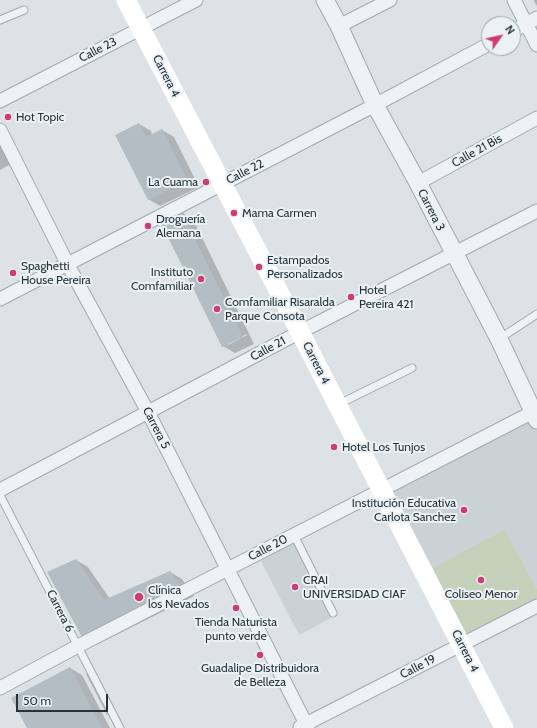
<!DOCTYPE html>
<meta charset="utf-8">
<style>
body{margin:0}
#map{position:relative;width:537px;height:728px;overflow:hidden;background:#dce2e6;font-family:Cabin,sans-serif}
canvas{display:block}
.north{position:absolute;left:481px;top:16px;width:40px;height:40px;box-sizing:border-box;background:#ebf1f4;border:1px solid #9ca5ab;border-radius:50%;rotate:56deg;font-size:11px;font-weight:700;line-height:16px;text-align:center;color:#25333d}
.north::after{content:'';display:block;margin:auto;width:14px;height:18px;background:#d13b73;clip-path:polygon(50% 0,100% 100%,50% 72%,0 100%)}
.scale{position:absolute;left:16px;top:694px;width:92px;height:18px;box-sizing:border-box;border:2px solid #25333d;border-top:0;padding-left:5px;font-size:12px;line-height:14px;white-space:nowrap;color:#25333d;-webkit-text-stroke:3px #ebf1f4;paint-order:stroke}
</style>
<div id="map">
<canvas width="537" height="728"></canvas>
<div class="north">N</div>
<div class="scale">50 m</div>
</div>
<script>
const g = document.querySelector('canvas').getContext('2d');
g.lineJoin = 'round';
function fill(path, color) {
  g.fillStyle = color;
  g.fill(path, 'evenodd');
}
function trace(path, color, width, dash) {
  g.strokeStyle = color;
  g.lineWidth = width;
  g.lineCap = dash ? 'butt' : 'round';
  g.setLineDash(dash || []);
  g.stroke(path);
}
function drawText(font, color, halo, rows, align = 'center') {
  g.font = font + ' Cabin,sans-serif';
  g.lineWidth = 4;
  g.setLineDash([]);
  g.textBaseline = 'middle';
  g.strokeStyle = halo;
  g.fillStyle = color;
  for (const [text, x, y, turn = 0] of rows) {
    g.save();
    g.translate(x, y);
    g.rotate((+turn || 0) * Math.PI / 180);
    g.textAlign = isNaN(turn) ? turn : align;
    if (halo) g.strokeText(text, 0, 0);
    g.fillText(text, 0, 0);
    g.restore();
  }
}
fill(new Path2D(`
 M533,412L537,420V589L505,529L424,572L381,490Z
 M293,539L331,618L299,635L259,557Z`), '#cad2d8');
fill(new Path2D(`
 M505,529L537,589V606L461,644L424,572Z`), '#c6d1bc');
fill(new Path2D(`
 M534,0H537V6L534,1Z
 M139,124L151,131L152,135L162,130L174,137L199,187L160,206L148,199Z
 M0,128L18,160L0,170Z
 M181,212L193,219L254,344L235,353L223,346ZM247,334V335L228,345V343Z
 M76,560L88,567L110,599L170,572L182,579L194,596L96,645L84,638Z
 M70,668L82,675L110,728H29Z`), '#0003');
fill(new Path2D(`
 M139,123L146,137L162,129L187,180L148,200L115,135Z
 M181,211L243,337L222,347L160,221Z
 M76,559L104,600L170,571L183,589L83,639L47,572Z
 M70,667L102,728H27L11,698Z
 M91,672L112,712L107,715L86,674Z`), '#b3bdc3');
const service = new Path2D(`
 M0,20L24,10
 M499,339L537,314
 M339,404L412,368
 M0,495L120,728
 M294,535L333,613`);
const minor = new Path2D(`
 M514,0L537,45
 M339,26L390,0
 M513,31L537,18
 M0,101L196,0
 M0,130L68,265L148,412L308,728
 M418,183L537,118
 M0,299L375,105L489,44
 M0,490L300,332L537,211
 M0,688L78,646L537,410
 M300,727L537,606`);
const tertiary = new Path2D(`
 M325,0L339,26L375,105L418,183L499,339L537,420`);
trace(service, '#a1aab0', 9);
trace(minor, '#a1aab0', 15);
trace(tertiary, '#a1aab0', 19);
trace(service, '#eef2f5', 7);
trace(minor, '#eef2f5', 13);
trace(tertiary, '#eef2f5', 17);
trace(new Path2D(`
 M126,0L300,332L504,728`), '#fff', 19);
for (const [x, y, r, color] of [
 [8,117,4,"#d13b73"],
 [206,182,4,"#d13b73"],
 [234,213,4,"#d13b73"],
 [148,226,4,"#d13b73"],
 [259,267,4,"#d13b73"],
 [13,273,4,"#d13b73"],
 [201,279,4,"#d13b73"],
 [351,297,4,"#d13b73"],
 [217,309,4,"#d13b73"],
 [334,447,4,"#d13b73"],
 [464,510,4,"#d13b73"],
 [481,580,4,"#d13b73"],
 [295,587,4,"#d13b73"],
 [139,597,5,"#d13b73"],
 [236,608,4,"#d13b73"],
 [260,655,4,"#d13b73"]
]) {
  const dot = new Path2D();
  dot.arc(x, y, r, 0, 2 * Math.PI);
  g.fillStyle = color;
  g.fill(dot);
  trace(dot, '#ebf1f4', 1.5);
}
drawText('12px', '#25333d', '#ebf1f4', [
 ["Calle 23",98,50,-27],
 ["Carrera 4",166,76,63],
 ["Calle 21 Bis",477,151,-29],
 ["Calle 22",245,172,-27],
 ["Carrera 3",431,210,63],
 ["Calle 21",268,349,-28],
 ["Carrera 4",316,363,63],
 ["Carrera 5",156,428,63],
 ["Calle 20",268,548,-27],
 ["Carrera 6",60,611,63],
 ["Carrera 4",465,651,63],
 ["Calle 19",418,667,-27]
]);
drawText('12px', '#25333d', '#ebf1f4', [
 ["Hot Topic",16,117],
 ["La Cuama",198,182,"right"],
 ["Mama Carmen",242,213],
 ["Droguería",156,219],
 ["Alemana",156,233],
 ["Estampados",267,260],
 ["Personalizados",267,274],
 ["Spaghetti",21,266],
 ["House Pereira",21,280],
 ["Instituto",193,272,"right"],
 ["Comfamiliar",193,286,"right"],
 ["Hotel",359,290],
 ["Pereira 421",359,304],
 ["Comfamiliar Risaralda",225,302],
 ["Parque Consota",225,316],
 ["Hotel Los Tunjos",342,447],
 ["Institución Educativa",456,503,"right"],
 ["Carlota Sanchez",456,517,"right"],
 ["CRAI",303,580],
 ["UNIVERSIDAD CIAF",303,594],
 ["Clínica",148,590],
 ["los Nevados",148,604],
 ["Coliseo Menor",481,594,"center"],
 ["Tienda Naturista",236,622,"center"],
 ["punto verde",236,636,"center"],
 ["Guadalipe Distribuidora",260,668,"center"],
 ["de Belleza",260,682,"center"]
], 'left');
</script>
